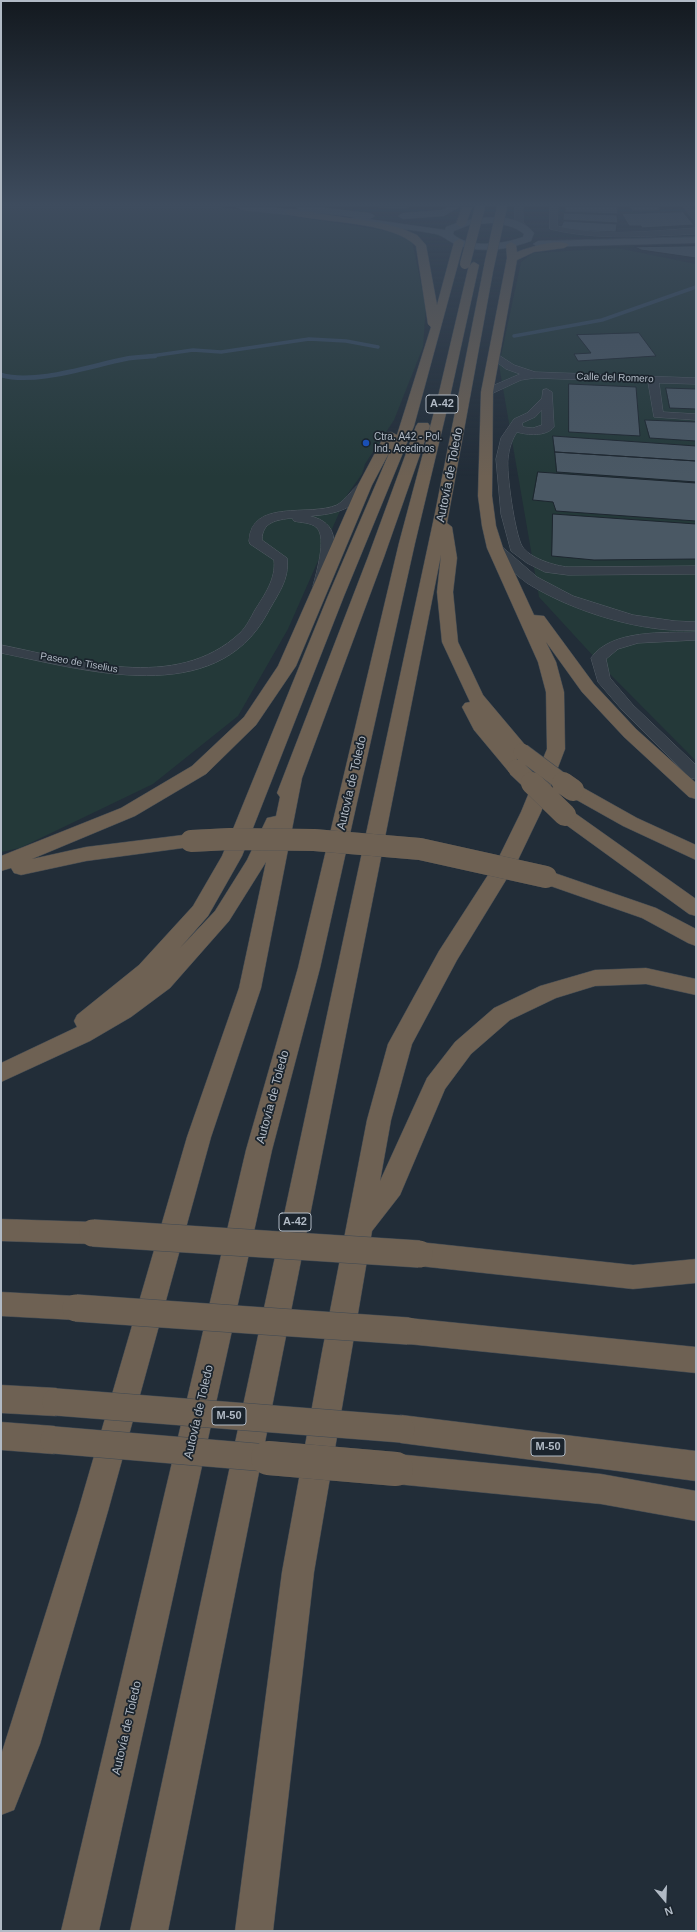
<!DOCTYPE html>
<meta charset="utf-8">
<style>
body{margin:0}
#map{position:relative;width:697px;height:1932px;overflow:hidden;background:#222d38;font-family:Arial,sans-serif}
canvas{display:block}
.frame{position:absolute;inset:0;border:2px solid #b1bac5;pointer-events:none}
.north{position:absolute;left:645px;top:1880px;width:40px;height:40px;-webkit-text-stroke:3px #1b242d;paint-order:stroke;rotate:161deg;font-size:11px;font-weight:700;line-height:16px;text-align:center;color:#b1bac5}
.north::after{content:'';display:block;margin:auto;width:14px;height:18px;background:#b1bac5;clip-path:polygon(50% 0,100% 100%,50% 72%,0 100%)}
</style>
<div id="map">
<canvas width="697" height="1932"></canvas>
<div class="frame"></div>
<div class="north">N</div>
</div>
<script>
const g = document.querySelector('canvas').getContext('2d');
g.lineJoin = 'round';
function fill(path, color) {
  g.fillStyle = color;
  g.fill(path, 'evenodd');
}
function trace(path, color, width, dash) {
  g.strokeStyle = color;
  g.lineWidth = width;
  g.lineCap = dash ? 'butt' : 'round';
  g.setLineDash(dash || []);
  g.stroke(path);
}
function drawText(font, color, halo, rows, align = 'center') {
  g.font = font + ' Arial,sans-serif';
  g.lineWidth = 3.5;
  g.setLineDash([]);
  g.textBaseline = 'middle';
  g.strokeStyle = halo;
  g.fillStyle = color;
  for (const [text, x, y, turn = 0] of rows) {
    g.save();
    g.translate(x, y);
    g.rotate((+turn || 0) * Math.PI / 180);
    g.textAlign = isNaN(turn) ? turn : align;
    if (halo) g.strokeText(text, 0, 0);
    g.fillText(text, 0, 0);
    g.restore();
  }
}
fill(new Path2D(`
 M1,207H218L279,214L395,232L412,241L426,307L423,347L394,420L365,464L362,474L347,495L288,629L238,716L153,784L20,848L1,852Z
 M617,248L696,264V761L607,671L539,597L499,365L521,262L533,253Z`), '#243939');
trace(new Path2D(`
 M514,336L602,320L696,287
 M144,357L193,350L221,352L309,339L346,341L378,347`), '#364b5f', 3.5);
trace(new Path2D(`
 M1,375C35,385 90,366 125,359C134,357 145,357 155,356`), '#364b5f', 4.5);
const building = new Path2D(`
 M379,207H409L401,209Z
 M566,207H617L618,214L565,212Z
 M630,207H658L660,210L633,211Z
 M683,212L694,225L642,228L641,226H629L622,214Z
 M564,213L617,215L618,223L563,220Z
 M564,221L617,224L616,232L560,230Z
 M696,246V258L641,250L635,247Z
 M639,333L656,356L578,361L574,354L591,353L577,335Z
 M569,384L636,387L640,436L569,432Z
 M666,388L696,389V409L670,408Z
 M645,420L696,422V441L650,438Z
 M553,436L696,446V461L555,452Z
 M555,452L696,461V482L557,472Z
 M538,472L696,483V521L556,511L553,502L533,500Z
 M553,514L696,524V559L594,560L552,556Z`);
fill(building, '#4a5864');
trace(building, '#1d262f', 1);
const minor = new Path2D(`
 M515,207H523V222L529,229L528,231H522L515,222Z
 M550,207H558L557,226C603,237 650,231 696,228V234C646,236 599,241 550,229Z
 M684,207H692L696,212V220L693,219Z
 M494,352L514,365L535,372L696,378V384L659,383L663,412L696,414V420L654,417L648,382L534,378L521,380L491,394H483L482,392L483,390L520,374L506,369L490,357L489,355Z
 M547,389L552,392L554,427C546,437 527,435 517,432C512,439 509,449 508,458C506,472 515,534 522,546C529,558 555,566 568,567L696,566V574L568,575L545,572L527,563L511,551L501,514L496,459L501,438L514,419L527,413L542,398L543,390ZM542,410V425L533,428L523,427L522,423L535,417Z
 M365,481L371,485C354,509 338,514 310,516C339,523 336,544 330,568C329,575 329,583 325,589H315L313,586C316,574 327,538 317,528C311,522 301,523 294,521L292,518C276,520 262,522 262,540L287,558C290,580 277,595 267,614C215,709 86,670 1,653V645C77,660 176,693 240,633C247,626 251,617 255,610C265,594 276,579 274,560L250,544L249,541C251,498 310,517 337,505C348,499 354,484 365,481Z
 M495,544L500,545L537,577L573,596L633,615L675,621L696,622V630C644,634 571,611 527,583C514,574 503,561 490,551L488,548Z
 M696,632V640L638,643L618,649L606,659L610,678L633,705L696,765V779L690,778L623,711L598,682L591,658C611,629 665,633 696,632Z`);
const primary = new Path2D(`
 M237,207H266L298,210L297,207H315L370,213L375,216L370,219L319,213V217L316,218L242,210Z
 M448,207H459L444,216L403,219L398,216L403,213L442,210Z
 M354,217L445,230L446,227C470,217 516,209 534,233L531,241C507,250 479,254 455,244C444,239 444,235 430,233C404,228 376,228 351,222L349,220L351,218ZM491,223C503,224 514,226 524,234L523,237C504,244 469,249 453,234L454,231L469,225Z
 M696,237V243L538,247L533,244L538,241Z`);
const motorway = new Path2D(`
 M462,207H472L466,224L461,227L456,224Z
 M290,209L382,223L403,229L417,235L426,245L437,305L454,242L459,239L464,242L414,426L344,596L242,856L208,916L180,948L215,911L247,860L267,818L276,816L280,797L277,793L368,557L416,426L418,423H428L430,426L384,557L302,778L261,988L211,1137L108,1511L40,1744L14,1810L1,1815V1755L78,1511L187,1137L239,988L266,862L229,921L170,988L131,1017L90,1041L1,1082V1063L77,1027L74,1021L77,1015L139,965L193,906L222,856L328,596L390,451L372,485L296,666L256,725L206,774L135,816L32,859L86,847L191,834L198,836L201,841L198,846L86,861L21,875L14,873L11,868L1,871V856L121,808L192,766L244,717L278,666L358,485L384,436L386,433L391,432L397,435L431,327L428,324L416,246C392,221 321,223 287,214L285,212Z
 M511,242L516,245L517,252C526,248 562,237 569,245L564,248L534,252L517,260L493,392L492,496L496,526L503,548L534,615L544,616L594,684L636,729L696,783V799L689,797L624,737L582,692L546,642L556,662L564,692L565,749L541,812L517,862L457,960L412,1044L391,1120L380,1181L427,1078L455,1042L494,1008L540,986L595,970L646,968L696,979V995L646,984L595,986L556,998L510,1020L471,1054L445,1089L400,1195L372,1231L314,1572L273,1931H235L282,1572L322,1352L367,1120L388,1044L439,951L497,861L521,812L547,749L546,692L538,662L487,548L482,526L478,496L481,392L507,258L506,245Z
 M474,262L479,265L449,401L415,543L320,968L272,1150L99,1931H61L246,1150L298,968L399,543L437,401L469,265Z
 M489,263L494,266L447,523L452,527L457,558L453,592L458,642L483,695L531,752L529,756L522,758L516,756L525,768L523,772L516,774L509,772L474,730L462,707L465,703L470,702L442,642L437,592L441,555L168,1931H130L435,513L484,266Z
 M573,784L580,786L637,818L696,845V860L623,826L566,794L563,790L566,786Z
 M565,809L572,811L696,899V916L689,914L558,819L555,815L558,811Z
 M546,870L656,908L696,929V946L688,943L642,918L539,882L536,877L539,872Z
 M1,1219L93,1222L102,1225L106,1233L102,1241L93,1244L1,1241Z
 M419,1242L633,1265L696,1259V1283L633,1289L419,1266L410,1262L406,1254L410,1246Z
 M1,1292L76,1296L86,1299L90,1308L86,1317L76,1320L1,1316Z
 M408,1318L696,1347V1373L408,1344L398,1340L394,1331L398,1322Z
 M1,1385L56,1388L66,1392L71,1402L66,1412L56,1416L1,1413Z
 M401,1415L696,1451V1481L401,1443L391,1439L386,1429L391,1419Z
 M1,1422L54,1426L65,1430L69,1440L65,1450L54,1454L1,1450Z
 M396,1454L601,1474L696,1491V1521L601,1504L396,1484L385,1480L381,1469L385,1458Z`);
trace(minor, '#545d66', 1);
trace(primary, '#3f4852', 1);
trace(motorway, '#414a53', 1);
fill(minor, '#363f49');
fill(primary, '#545e69');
fill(motorway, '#6e6153');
const motorwayBridgeFar4 = new Path2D(`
 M465,264L480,207
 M489,266L502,207`);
const motorwayBridgeFar3 = new Path2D(`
 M522,752L565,784
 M516,768L533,784`);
const motorwayBridgeFar2 = new Path2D(`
 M532,783L565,815
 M563,783L573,790
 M191,841L230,839L314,840L420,849L546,877`);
const motorwayBridgeFar1 = new Path2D(`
 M93,1233L419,1254
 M76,1308L408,1331
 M56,1402L401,1429
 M54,1440L280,1459`);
const motorwayBridge = new Path2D(`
 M268,1458L396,1469`);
trace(motorwayBridgeFar4, '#414a53', 11, []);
trace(motorwayBridgeFar3, '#414a53', 18, []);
trace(motorwayBridgeFar2, '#414a53', 22, []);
trace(motorwayBridgeFar1, '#414a53', 28, []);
trace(motorwayBridge, '#414a53', 34, []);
trace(motorwayBridgeFar4, '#6e6153', 10);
trace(motorwayBridgeFar3, '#6e6153', 17);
trace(motorwayBridgeFar2, '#6e6153', 22);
trace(motorwayBridgeFar1, '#6e6153', 27);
trace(motorwayBridge, '#6e6153', 34);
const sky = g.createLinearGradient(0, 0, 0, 477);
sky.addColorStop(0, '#13191f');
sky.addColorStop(0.43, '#3e4c5e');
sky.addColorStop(1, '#3e4c5e00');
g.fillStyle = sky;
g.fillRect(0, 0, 697, 477);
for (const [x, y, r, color] of [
 [366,443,4,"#1a4fb4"]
]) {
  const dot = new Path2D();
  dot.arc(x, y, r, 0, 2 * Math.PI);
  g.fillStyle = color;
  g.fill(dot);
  trace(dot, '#1b242d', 1.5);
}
drawText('10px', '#b1bac5', '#1b242d', [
 ["Calle del Romero",615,378,2],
 ["Paseo de Tiselius",79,663,10]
]);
drawText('10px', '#b1bac5', '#1b242d', [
 ["Ctra. A42 - Pol.",374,437],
 ["Ind. Acedinos",374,449]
], 'left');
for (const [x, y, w] of [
 [442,404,32],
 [295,1222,32],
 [229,1416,34],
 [548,1447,34]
]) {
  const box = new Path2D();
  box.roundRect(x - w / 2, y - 9, w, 18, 3);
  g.fillStyle = '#1b242d';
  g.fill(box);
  trace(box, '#b1bac5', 1);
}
drawText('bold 11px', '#b1bac5', null, [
 ["A-42",442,404],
 ["A-42",295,1222],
 ["M-50",229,1416],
 ["M-50",548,1447]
]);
drawText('12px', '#b1bac5', '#1b242d', [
 ["Autovía de Toledo",450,475,-79],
 ["Autovía de Toledo",352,783,-77],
 ["Autovía de Toledo",273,1097,-75],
 ["Autovía de Toledo",199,1412,-77],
 ["Autovía de Toledo",127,1728,-77]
]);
</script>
